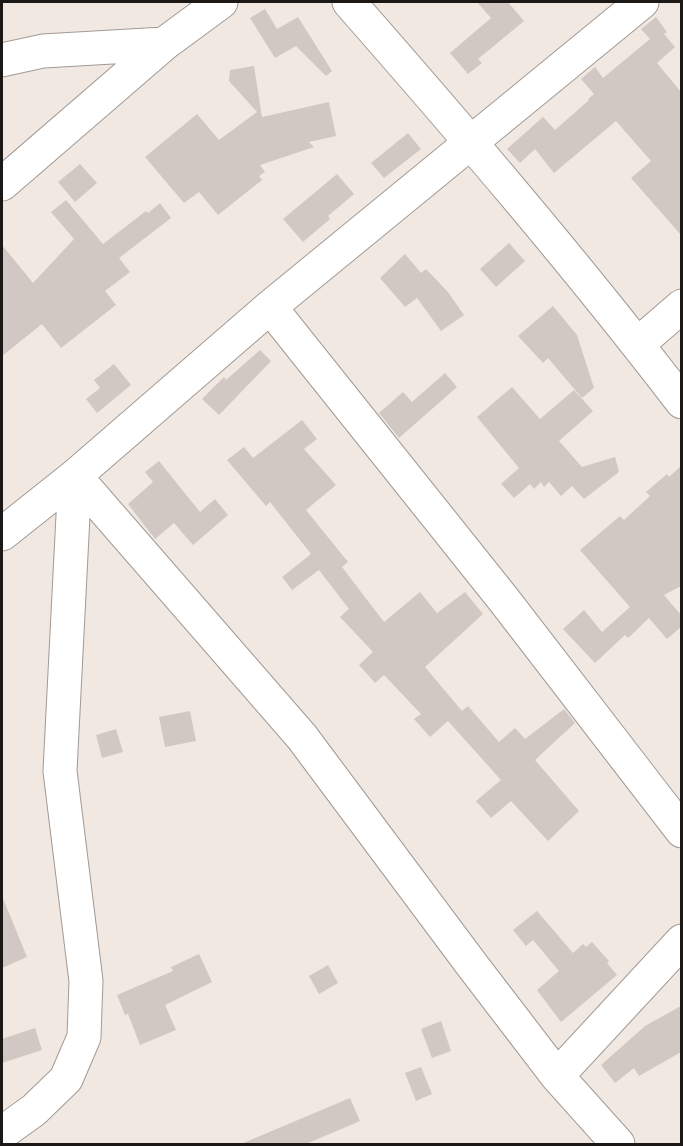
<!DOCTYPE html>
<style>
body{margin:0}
#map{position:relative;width:683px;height:1146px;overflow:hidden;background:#f1e8e2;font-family:"Nunito Sans",sans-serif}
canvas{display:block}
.frame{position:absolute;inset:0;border:3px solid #1b1816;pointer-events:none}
</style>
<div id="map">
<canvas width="683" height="1146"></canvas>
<div class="frame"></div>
</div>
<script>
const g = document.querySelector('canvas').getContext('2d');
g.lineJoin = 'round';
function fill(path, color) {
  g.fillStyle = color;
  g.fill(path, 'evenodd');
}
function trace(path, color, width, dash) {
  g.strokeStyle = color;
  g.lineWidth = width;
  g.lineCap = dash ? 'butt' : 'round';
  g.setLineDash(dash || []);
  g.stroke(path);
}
fill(new Path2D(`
 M477,2H508L524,21L478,59L482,63L468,74L450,53L491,18Z
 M265,9L277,29L298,17L332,71L326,76L296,46L275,58L250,18Z
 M656,17L667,32L664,34L675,47L657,63L681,92V235L631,178L651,161L616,121L554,173L535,149L520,163L507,149L543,117L555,130L589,100L588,99L594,94L581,79L595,67L603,78L650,39L641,29Z
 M254,66L262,117L329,102L336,136L309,142L314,147L260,165L265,172L259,176L262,180L218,215L199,192L184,203L145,157L197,114L219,140L257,112L229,81L230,70Z
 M408,133L421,149L384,178L371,163Z
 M80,164L97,183L75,202L58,182Z
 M337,174L354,194L328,216L330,219L303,242L283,219Z
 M66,200L103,244L146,211L148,213L160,203L171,218L119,258L130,272L105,291L116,305L61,348L42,324L2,356V245L33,283L74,239L51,212Z
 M509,243L525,261L496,287L480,269Z
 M405,254L421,273L426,269L448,292L464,315L441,331L417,298L405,307L380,278Z
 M553,306L577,335L594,388L582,398L548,358L543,363L518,336Z
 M260,350L271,361L219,415L202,399L224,377L226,380Z
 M114,364L131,385L97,413L86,399L100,388L94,380Z
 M445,373L457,387L399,438L379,413L403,392L412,402Z
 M512,387L540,419L574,390L593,411L559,441L582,467L615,457L619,472L584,499L572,486L561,496L549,482L544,487L541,482L534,489L530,484L514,498L501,484L519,468L477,417Z
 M302,420L317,439L304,449L336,485L306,510L348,562L342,567L384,622L420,592L437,613L465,592L483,614L425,667L462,711L468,706L499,742L515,728L525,739L564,709L575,723L535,760L579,811L548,841L511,801L491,818L476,801L501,780L448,721L430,737L414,719L421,714L384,675L375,683L359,665L373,652L340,617L349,609L319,570L292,590L282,577L311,554L270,502L266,506L227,460L244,447L253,458Z
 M159,461L200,512L215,499L228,515L193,545L174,523L155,539L128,504L153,482L145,472Z
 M681,466V586L664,595L681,615V627L667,639L649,618L628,638L625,635L595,663L563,629L584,610L602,632L630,607L580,550L620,516L624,520L650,496L646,492L667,474L669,477Z
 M190,711L196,741L165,747L159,717Z
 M116,729L123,752L102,758L96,735Z
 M2,896L27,957L2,968Z
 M537,911L573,953L583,944L586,947L592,942L609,961L607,963L617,975L561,1022L537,990L559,971L533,940L526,946L513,930Z
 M199,954L212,982L165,1005L176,1030L140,1045L128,1014L125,1015L117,995L173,971L171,967Z
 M328,965L338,983L319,994L309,976Z
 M681,1006V1052L639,1076L634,1068L615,1083L601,1065L645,1026Z
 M441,1021L451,1051L432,1058L421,1029Z
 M35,1028L42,1050L2,1063V1039Z
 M421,1067L432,1094L416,1101L405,1073Z
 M350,1098L360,1121L306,1144H241Z`), '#d1c8c3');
const minor = new Path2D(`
 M349,2C463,132 576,264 682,402
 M2,60L43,51L164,44
 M2,184L164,44L221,2
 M270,307L504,600L682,831
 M638,344L682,306
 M75,476L302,737L472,965L557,1076L618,1144
 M2,534L75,476L270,307L642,2
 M557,1076L682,941
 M2,1133L34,1110L66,1079L84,1037L86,981L60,771L75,476`);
trace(minor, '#a29a95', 35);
trace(minor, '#fff', 33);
</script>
